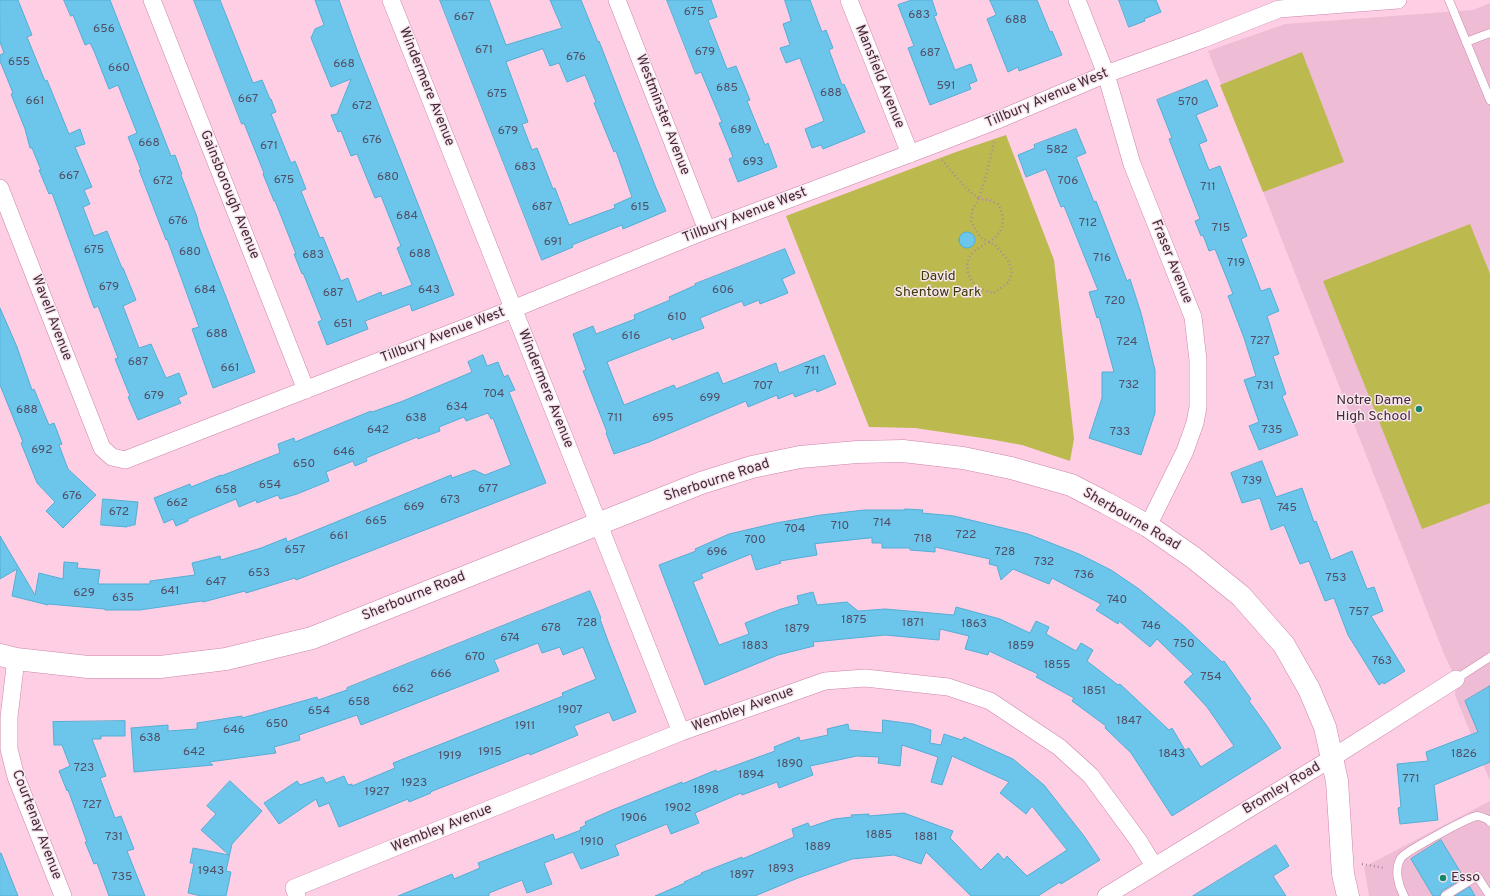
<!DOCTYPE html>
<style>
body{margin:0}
canvas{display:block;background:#fecee5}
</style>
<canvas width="1490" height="896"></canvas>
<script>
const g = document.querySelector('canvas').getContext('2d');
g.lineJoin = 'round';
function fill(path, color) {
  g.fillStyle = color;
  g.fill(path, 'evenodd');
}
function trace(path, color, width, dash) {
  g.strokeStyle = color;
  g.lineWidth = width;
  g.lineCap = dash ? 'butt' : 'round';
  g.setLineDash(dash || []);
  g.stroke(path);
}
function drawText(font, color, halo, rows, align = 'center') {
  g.font = font + ' Overpass,sans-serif';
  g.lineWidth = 3;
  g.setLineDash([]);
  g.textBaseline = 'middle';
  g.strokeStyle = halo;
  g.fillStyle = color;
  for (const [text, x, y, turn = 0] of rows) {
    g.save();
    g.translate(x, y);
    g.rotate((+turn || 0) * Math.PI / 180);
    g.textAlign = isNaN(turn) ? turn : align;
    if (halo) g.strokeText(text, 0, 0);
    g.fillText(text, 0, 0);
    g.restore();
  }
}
fill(new Path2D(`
 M1490,3V781L1455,695L1456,679L1444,654L1208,51L1285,24L1473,10Z
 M1490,801V896H1369L1364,867Z`), '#eebdd5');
fill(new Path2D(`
 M1302,52L1344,162L1263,192L1220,85Z
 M1006,135L1054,260L1074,439L1070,461L1022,445L989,439L915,428L869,427L786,216L956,152Z
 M1470,224L1490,274V503L1422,529L1323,281Z`), '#bcb94f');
const building = new Path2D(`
 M0,0H18L32,35L27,37L45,81L47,80L69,134L80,129L85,144L75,147L92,187L84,190L90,204L83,207L94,236L107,231L122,268H123L136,300L123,306L139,348L151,344L166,378L179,373L187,394L178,398L181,403L138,420L128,397L130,396L115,359L118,358L98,306L94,308L52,193L49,194L39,170H41L32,148H30L25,129L11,94L13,93L0,61V55L4,53L0,42Z
 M64,0H110L171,156L175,155L182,174L181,175L197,217L199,227L255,372L213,388L192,329L199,327L167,239L166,240L139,170H141L128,137L137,133L118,85L109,89L94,51L90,43L85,45L73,15L71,16Z
 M194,0H220L253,83L262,80L270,99H271L276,112L271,114L291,163L295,161L306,189L301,191L320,238L323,237L341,281L348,278L357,302L381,292L382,296L412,285L397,248L401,246L381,196L375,198L357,154L351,156L341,131L338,132L331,115L337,114L351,79L331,87L311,38L315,29L324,25L315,0H339L357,50L454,295L412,311L410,304L365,321L368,329L327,345L318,322L322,320L303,273L302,274L294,254H296L275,201H274L263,174L264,173L244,123L242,124Z
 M440,0H489L506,45L562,28L550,0H581L598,42L599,41L656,188L666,211L623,229L622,225L572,245L573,247L542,260ZM543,49L550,66L559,63L567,82L585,75L596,102L594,103L614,152L616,151L632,197L614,205L615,208L569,225L555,188L553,189L537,148L532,150L522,124L528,122L506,62Z
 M667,0H711L717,17L708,20L727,69L736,66L750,100L747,101L765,145L768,143L777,167L738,182L729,159L733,157L719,123L722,122L701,72L696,74Z
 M785,0H810L822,32L826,30L833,48L829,50L842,85L844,84L865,132L823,149L821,145L812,148L805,129L824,121L800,58L786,63L780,48L790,45L783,24L791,21Z
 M912,0H932L937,15L934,16L955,70L971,64L977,81L969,84L971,89L930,105L908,48L914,46L898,5Z
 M990,0H1037L1050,32L1052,31L1062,55L1019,71L1018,67L1008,72L987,19L996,15Z
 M1119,0H1156L1161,12L1144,19L1145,21L1129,27Z
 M1207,80L1218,106L1196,115L1207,141L1199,144L1209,170L1220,166L1247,236L1241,239L1261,291L1270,288L1279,311L1267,316L1279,354L1273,356L1286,394L1282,396L1298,435L1259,450L1249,426L1259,422L1244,380L1256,376L1244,338L1228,296L1233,294L1215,249L1209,251L1203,235L1201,236L1195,221L1200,219L1169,139L1172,138L1157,100Z
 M1076,129L1086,153L1076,157L1094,202L1096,201L1127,281L1130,279L1141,313L1155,370V413L1141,455L1089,438L1102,398V372H1114L1099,317L1097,318L1089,292L1098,290L1064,206L1061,207L1046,169L1026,177L1018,155L1035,148L1034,145Z
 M959 240a8 8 0 1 1 16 0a8 8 0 1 1-16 0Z
 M785,249L795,273L782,279L788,293L760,304L759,300L744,306L742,301L700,318L704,328L672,340L671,337L607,362L624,405L674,385L676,389L718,372L723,384L776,363L779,373L824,355L836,384L817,392L816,389L795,397L793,393L778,399L777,395L748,407L746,401L649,442L614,454L606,433L607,432L583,371L586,370L573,334L593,326L596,334L635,319L634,315L670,300L669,297L696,285L695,284Z
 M0,308L17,347L32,390L34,389L49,425L54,423L62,444L59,445L68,469L96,495L63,528L46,511L55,502L37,483L21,443L23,442L0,385Z
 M483,355L487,366L498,362L504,377L508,375L515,390L509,392L546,483L296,580L295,578L246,593L245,591L203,602L202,601L140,610H105V609L48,604V605L12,596L17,569L0,579V536L35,595L39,573L63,579L64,562L78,563L77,568L100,570L98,584H150V581L195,575L192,563L220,556L221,560L261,548L286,538L287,542L451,475L452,478L474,470L485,475L511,465L493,418L491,419L488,413L466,421L464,417L439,427L440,431L418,439L417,437L366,458L367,461L355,466L353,461L326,472L329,481L297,494L280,499L278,495L257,503L256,500L239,507L236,499L188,519V521L176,526L173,519L164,523L154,498L190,484L191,487L221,475V476L280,453L278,444L294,438L295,442L371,411L372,412L403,401L472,372L468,362Z
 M1262,461L1276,497L1302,488L1314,522L1316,521L1331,560L1352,551L1367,589L1374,587L1383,611L1371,616L1405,671L1384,684L1383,682L1379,685L1348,635L1334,598L1325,601L1309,561L1300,564L1284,525L1271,530L1260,498L1242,503L1231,473Z
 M103,499L138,502L135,525H131V526H127V527L101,525Z
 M905,509L923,510L922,513L954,516L1028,534L1079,554L1111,570L1139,589L1184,626L1222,662L1224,661L1251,699L1249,701L1267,726L1281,748L1172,816L1131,753L1105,728L1106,726L1072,701L1074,698L1036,677L1038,674L989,651L988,655L965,649L969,636L940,629L939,640L885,635L813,642L814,646L778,655L705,685L659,565L696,551L695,549L729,534L776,523L821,515L864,510H905ZM872,538V543H882V548H910V550L935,552V547L990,559L989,564L997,566L1001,580L1013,569L1049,584L1052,578L1101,604L1096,610L1118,624L1119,621L1150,647L1157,639L1193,674L1184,682L1207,707L1234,746L1201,767L1189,748L1185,750L1172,728L1169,730L1120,684L1118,685L1087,661L1093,650L1081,643L1076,651L1046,634L1049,627L1036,621L1030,633L1000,619L956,607L954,615L885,609L858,611L847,602L817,605L813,592L797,596L799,604L781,609L745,623L749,634L719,645L693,582L703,578L701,574L751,554L756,570L781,563L780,561L817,555L815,544Z
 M590,591L601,618L600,619L608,641L636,712L613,721L609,712L574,726L578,735L530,755L529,753L430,792L431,793L409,802L408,799L339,827L329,803L319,807L316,799L279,824L264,803L297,781L300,785L323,777L326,783L344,776L348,785L352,784V786L395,768L393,763L563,696L562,693L596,679L583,647L563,655L560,647L542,653L538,643L494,660L499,671L361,725L357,715L299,735L300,740L274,747L276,753L209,762L213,765L134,772L131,728L168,725V731L197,729V723L242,716V718L317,697L318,700L347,690V688Z
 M1490,686V762L1434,785L1438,820L1400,824L1398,808L1401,807L1397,764L1428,761L1426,752L1478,732L1465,701Z
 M883,720L913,724L931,730L930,743L941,745L944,734L962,740L964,737L1013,759L1044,785L1084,836L1100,860L1061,884L1060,882L1038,896H971L926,852L921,864L894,855L852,859L798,878L755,896H655L685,883L684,882L702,874L701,873L742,857V859L794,837L792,829L808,823L810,827L834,819L852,817L851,815L869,814V816L904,813L953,831L950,838L981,870L998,853L1004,860L1007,856L1027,876L1067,850L1032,806L1026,814L1000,793L1009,782L952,756L942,785L931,782L938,757L902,745L900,766L878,763L879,757L857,756L810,766L813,775L779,788L777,782L742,795L741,793L695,813L699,823L671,834L667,824L615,845L619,855L581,869L573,852L544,863L552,884L527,893L522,880L489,893V896H398L452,874L454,879L480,868L478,863L553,834L555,840L581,830L580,828L586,825L585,822L612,810L682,782V784L716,770L717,772L775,751L774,747L799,737L800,741L828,735L827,729L848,724L849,730L882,733Z
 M125,721V736H101V739H92L106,776L100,778L115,818L121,816L134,849L127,851L145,896H109L97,863L94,864L85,842H87L68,790L67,791L59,771L70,766L62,745H54L53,722Z
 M230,781L262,811L232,844L226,871L231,872L226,896H201L188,893L194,863H190L193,848L229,855L201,830L216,814L207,806Z
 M1441,840L1464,878L1442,891L1440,896H1433L1411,859Z
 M1276,845L1289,866L1273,876L1286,896H1193Z
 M0,853H1L18,896H0Z
 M1470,887L1475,896H1455Z`);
fill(building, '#6cc5eb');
trace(building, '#54aed3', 1);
const lane = new Path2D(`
 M1449,0L1490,100
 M1466,42L1490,33
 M1456,679L1490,657
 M1404,896C1398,885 1394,869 1401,858C1406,851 1469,817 1477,816C1481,816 1486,819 1489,820L1490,822
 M1445,896L1477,876L1490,896`);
const street = new Path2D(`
 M152,0L306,390
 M391,0L681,732
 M617,0L707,230
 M849,0L910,154
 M1077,0L1106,74L1132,164L1193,317L1198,360V407L1195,423L1185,451L1148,526
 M0,188L102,448L112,457L125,460L513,309L707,230L933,145L1000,119L1106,74L1203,39L1279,9L1398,0
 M16,659L9,717V749L16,777L63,896
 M297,896L294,888L681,732L825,681L865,678L948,687L990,701L1059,747L1091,776L1138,840L1154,866
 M1106,896L1332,758L1456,679`);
const secondary = new Path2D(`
 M0,655L16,659L88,667H160L226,659L312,638L701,483L752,467L800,457L857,452L903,451L963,458L1011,468L1071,485L1106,503L1148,526L1194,558L1241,596L1284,645L1309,689L1325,727L1337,781L1343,874L1348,896`);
trace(lane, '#cd84aa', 9);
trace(street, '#cd84aa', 18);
trace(secondary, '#cd84aa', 23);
trace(new Path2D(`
 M942,160L965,187L979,199L985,179L995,139
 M989,242C982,246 973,250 969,258C964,269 970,284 982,289C985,291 990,292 994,293L1009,282L1012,271L1008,260L995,245L980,237L971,222L972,211L979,199L990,200L998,204C1006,220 1005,231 989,242
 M1362,864L1385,868`), '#b0889c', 2.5, [1, 3]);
trace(lane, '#fff', 8);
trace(street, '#fff', 17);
trace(secondary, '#fff', 22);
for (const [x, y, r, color] of [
 [1419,409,4,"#158767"],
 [1443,878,4,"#158767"]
]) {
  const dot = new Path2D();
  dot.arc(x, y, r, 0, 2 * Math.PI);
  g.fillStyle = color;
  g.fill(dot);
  trace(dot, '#f6e6ee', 1.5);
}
drawText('12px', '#504f65', null, [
 ["675",694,13],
 ["683",919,16],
 ["667",464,18],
 ["688",1016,21],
 ["656",104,30],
 ["671",484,51],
 ["679",705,53],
 ["687",930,54],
 ["676",576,58],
 ["655",19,63],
 ["668",344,65],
 ["660",119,69],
 ["591",946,87],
 ["685",727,89],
 ["688",831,94],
 ["675",497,95],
 ["667",248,100],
 ["661",35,102],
 ["570",1188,103],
 ["672",362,107],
 ["689",741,131],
 ["679",508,132],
 ["676",372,141],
 ["668",149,144],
 ["671",269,147],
 ["582",1057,151],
 ["693",753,163],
 ["683",525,168],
 ["667",69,177],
 ["680",388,178],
 ["675",284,181],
 ["672",163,182],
 ["706",1068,182],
 ["711",1208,188],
 ["687",542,208],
 ["615",640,208],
 ["684",407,217],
 ["676",178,222],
 ["712",1088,224],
 ["715",1221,229],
 ["691",553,243],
 ["675",94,251],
 ["680",190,253],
 ["688",420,255],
 ["683",313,256],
 ["716",1102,259],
 ["719",1236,264],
 ["679",109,288],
 ["684",205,291],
 ["643",429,291],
 ["606",723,291],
 ["687",333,294],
 ["720",1115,302],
 ["610",677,318],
 ["651",343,325],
 ["688",217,335],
 ["616",631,337],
 ["727",1260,342],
 ["724",1127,343],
 ["687",138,363],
 ["661",230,369],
 ["711",812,372],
 ["732",1129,386],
 ["707",763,387],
 ["731",1265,387],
 ["704",494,395],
 ["679",154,397],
 ["699",710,399],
 ["634",457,408],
 ["688",27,411],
 ["638",416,419],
 ["711",615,419],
 ["695",663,419],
 ["642",378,431],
 ["735",1272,431],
 ["733",1120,433],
 ["692",42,451],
 ["646",344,453],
 ["650",304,465],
 ["739",1252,482],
 ["654",270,486],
 ["677",488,490],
 ["658",226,491],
 ["676",72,497],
 ["673",450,501],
 ["662",177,504],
 ["669",414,508],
 ["745",1287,509],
 ["672",119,513],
 ["665",376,522],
 ["714",882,524],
 ["710",840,527],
 ["704",795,530],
 ["722",966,536],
 ["661",339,537],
 ["718",923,540],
 ["700",755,541],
 ["657",295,551],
 ["696",717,553],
 ["728",1005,553],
 ["732",1044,563],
 ["653",259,574],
 ["736",1084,576],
 ["753",1336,579],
 ["647",216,583],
 ["641",170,592],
 ["629",84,594],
 ["635",123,599],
 ["740",1117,601],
 ["757",1359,613],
 ["1875",854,621],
 ["728",587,624],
 ["1871",913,624],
 ["1863",974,625],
 ["746",1151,627],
 ["678",551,629],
 ["1879",797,630],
 ["674",510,639],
 ["750",1184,645],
 ["1883",755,647],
 ["1859",1021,647],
 ["670",475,658],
 ["763",1382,662],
 ["1855",1057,666],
 ["666",441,675],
 ["754",1211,678],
 ["662",403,690],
 ["1851",1094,692],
 ["658",359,703],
 ["1907",570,711],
 ["654",319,712],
 ["1847",1129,722],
 ["650",277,725],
 ["1911",525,727],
 ["646",234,731],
 ["638",150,739],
 ["642",194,753],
 ["1915",490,753],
 ["1843",1172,755],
 ["1826",1464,755],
 ["1919",450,757],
 ["1890",790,765],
 ["723",84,769],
 ["1894",751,776],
 ["771",1411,780],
 ["1923",414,784],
 ["1898",706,791],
 ["1927",377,793],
 ["727",92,806],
 ["1902",678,809],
 ["1906",634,819],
 ["1885",879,836],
 ["731",114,838],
 ["1881",926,838],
 ["1910",592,843],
 ["1889",818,848],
 ["1893",781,870],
 ["1943",211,872],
 ["1897",742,876],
 ["735",122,878]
]);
drawText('14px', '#462838', '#f6e6ee', [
 ["Mansfield Avenue",879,77,68],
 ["Windermere Avenue",426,87,68],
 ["Tillbury Avenue West",1047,99,-23],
 ["Westminster Avenue",662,115,69],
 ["Gainsborough Avenue",229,195,68],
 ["Tillbury Avenue West",745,216,-21],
 ["Fraser Avenue",1171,262,68],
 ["Wavell Avenue",51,318,69],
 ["Tillbury Avenue West",443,336,-21],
 ["Windermere Avenue",545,389,68],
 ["Sherbourne Road",717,481,-18],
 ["Sherbourne Road",1131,520,30],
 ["Sherbourne Road",414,597,-22],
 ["Wembley Avenue",743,710,-20],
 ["Bromley Road",1282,789,-31],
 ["Courtenay Avenue",36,825,69],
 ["Wembley Avenue",442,829,-22]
]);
drawText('14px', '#3a3905', '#f6e6ee', [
 ["David",938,277],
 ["Shentow Park",938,293]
]);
drawText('14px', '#462838', '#f6e6ee', [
 ["Notre Dame",1411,401],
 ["High School",1411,417],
 ["Esso",1451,878,"left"]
], 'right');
</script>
